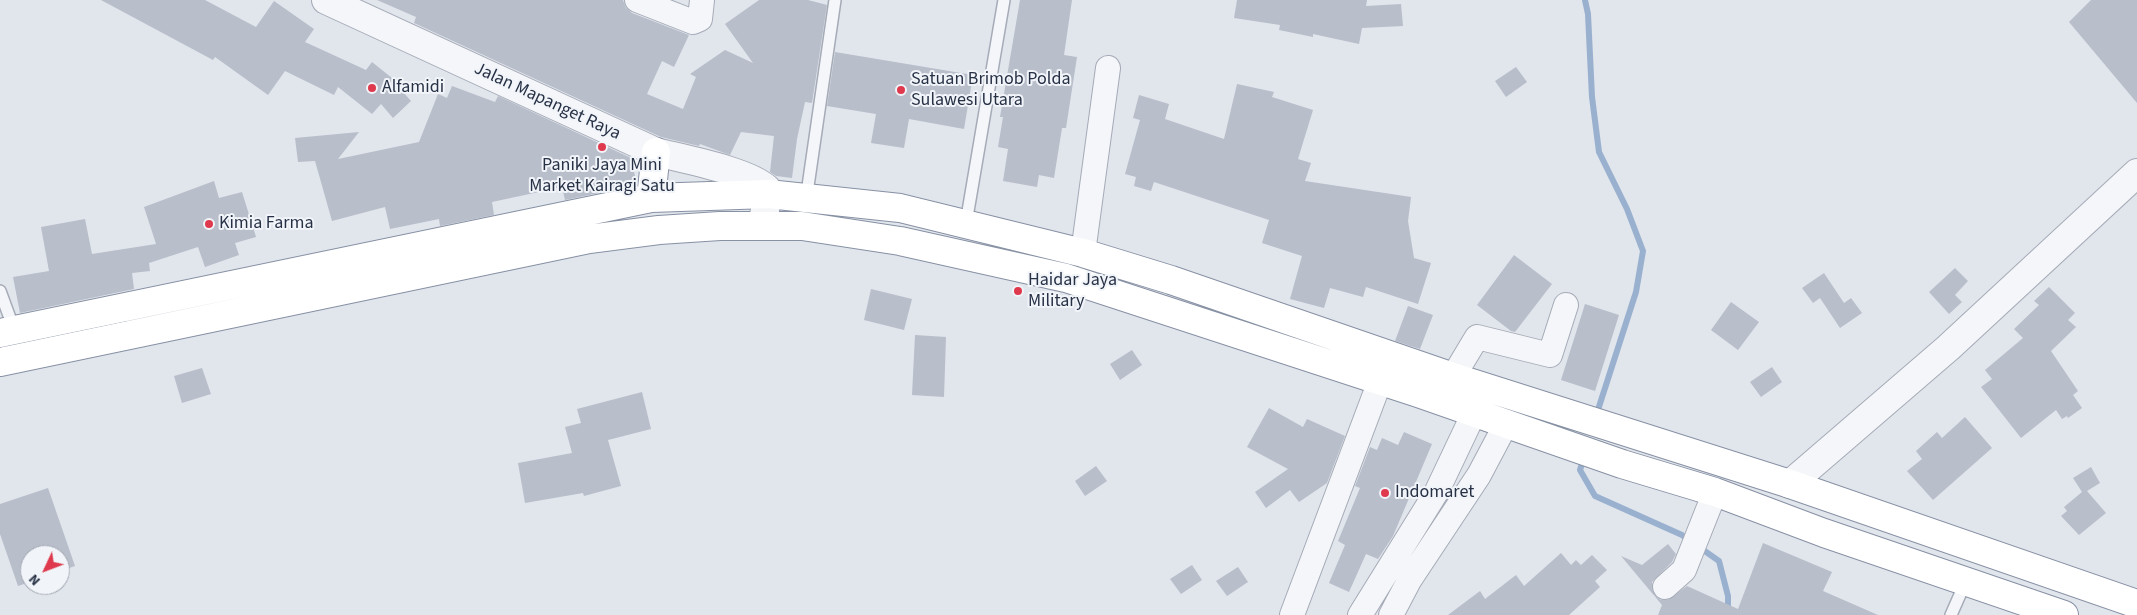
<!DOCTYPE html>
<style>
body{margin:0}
#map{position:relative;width:2137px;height:615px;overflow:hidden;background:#e1e5ec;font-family:"Source Sans 3",sans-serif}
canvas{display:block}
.north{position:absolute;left:20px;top:545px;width:50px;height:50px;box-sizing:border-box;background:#f1f4f8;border:1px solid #a0a6b1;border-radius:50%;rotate:227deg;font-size:14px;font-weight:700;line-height:20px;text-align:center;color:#273146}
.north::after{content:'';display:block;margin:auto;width:18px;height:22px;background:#de394d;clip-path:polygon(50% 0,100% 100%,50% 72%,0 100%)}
</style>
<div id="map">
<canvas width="2137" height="615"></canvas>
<div class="north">N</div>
</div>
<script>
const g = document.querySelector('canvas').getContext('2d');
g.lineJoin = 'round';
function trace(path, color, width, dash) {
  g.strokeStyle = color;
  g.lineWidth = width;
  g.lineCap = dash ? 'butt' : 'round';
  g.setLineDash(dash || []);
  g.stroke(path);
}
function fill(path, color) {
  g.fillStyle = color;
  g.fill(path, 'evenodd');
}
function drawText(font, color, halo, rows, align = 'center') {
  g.font = font + ' "Source Sans 3",sans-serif';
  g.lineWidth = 4;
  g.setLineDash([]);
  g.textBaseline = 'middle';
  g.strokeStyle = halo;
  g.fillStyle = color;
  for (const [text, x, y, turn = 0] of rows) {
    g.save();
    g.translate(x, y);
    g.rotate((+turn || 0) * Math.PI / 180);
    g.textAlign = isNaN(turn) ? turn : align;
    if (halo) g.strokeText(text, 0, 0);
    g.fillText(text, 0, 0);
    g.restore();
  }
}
trace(new Path2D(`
 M1585,0L1588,14L1592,97L1599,152L1627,209L1643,251L1636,292L1596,416
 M1584,457L1580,470L1595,496L1682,535L1691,542
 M1699,547L1719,561L1728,596V615`), '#99b1cf', 6);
fill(new Path2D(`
 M101,0H205L256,27L274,1L314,29L305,42L366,70L372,62L397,82L396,84L411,101L393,118L381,104L372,114L338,87L334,95L285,71L268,95L215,57L213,60Z
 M377,0H623L626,8L632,13L689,35L674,67L662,61L647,94L683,109L696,77L690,74L725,50L753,63L725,24L759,0H808L827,5L812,103L805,102L797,139L792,178L776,176L770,172L774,136L741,132L730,155L700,144L699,146L661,137L414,23L416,17Z
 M1020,0H1072L1064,55L1077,57L1066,128H1062L1054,178L1039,175L1037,187L1003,181L1008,149L998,147L1003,117H1000Z
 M1237,0H1367L1366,6L1401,4L1403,26L1362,28L1359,44L1313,34V37L1279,30L1280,25L1234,18Z
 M2091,0H2137V103L2069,22Z
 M835,52L973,75L964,129L909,119L904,148L871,143L876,114L827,106Z
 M1516,67L1527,82L1506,97L1495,81Z
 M1237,84L1274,92L1272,97L1313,110L1298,159L1311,163L1305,181L1411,197L1408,221L1414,258L1431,263L1418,304L1366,287L1363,297L1330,288L1324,308L1290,299L1302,256L1262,243L1269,220L1154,182L1151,191L1134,186L1136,177L1125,174L1140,120L1133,118L1139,95L1169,104L1165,119L1224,139Z
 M452,86L495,102L498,96L631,158L637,185L565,200L562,187L492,202L494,215L440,226L439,219L390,229L385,207L332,221L315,161L298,162L295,138L359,132L338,159L419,142L438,94L447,98Z
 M214,181L219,198L242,192L256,237L235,243L239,255L205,267L198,247L149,263L150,271L132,273L134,289L20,313L13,277L49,271L41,227L85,219L92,254L156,244L144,207Z
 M1514,255L1552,284L1515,332L1511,331L1477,305Z
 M1955,268L1968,281L1955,295L1962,302L1949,314L1929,292Z
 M1824,273L1844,303L1851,298L1862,313L1840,328L1820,298L1813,303L1802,288Z
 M2049,287L2075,313L2068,320L2076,327L2051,351L2078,391L2073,395L2082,408L2068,418L2067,416L2062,419L2056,410L2021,438L1981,387L1992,379L1985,370L2023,338L2014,329L2039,305L2034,301Z
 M871,289L912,299L904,330L864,320Z
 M1731,302L1759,322L1738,350L1711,330Z
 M1585,304L1619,315L1595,391L1561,380Z
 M1408,306L1433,315L1420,349L1395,341Z
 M915,335L946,337L944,397L912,395Z
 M1132,350L1142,365L1120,380L1110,364Z
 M1772,367L1782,382L1761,397L1750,382Z
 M202,368L211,394L182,403L174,376Z
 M642,392L651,429L608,440L621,486L584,496L583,493L525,503L518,463L572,453L565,427L581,423L577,409Z
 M1269,408L1303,427L1307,419L1345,436L1327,483L1299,502L1290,490L1266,508L1255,492L1288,469L1247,447Z
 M1965,417L1992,448L1933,500L1907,471L1922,459L1916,451L1937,432L1942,438Z
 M1404,432L1432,444L1393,536L1378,559L1366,554L1349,592L1329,583L1345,545L1338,541L1360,488L1355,486L1370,447L1377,450L1382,438L1398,445Z
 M1096,466L1107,481L1085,496L1075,481Z
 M2091,467L2100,483L2087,491L2106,513L2079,535L2061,516L2067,511L2064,507L2082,492L2073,478Z
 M48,488L75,566L60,571V555H30V582L18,586L0,534V504Z
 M1763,543L1832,572L1823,591L1878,615H1658L1662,605L1621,556L1642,565L1668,544L1676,554L1672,562L1652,582V589L1655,596L1661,600H1668L1687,586L1738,609Z
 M1561,553L1571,565L1576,560L1581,565L1592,555L1607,570L1595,581L1600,587L1569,615H1448L1480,591L1485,599L1516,575L1524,586Z
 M1192,565L1202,580L1181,594L1170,579Z
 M1238,567L1248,582L1227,596L1216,581Z`), '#b8beca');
const service = new Path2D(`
 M806,200L835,0
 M966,223L1004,0
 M0,291L14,329
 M1951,615L1966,581`);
const minor = new Path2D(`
 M637,0L693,22L700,19L702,0
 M1083,253L1108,68
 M1453,377L1477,337L1550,355L1566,305
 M1665,587L1684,570L1715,492
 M1292,615L1380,381
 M1360,615L1437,491L1474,413
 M1391,615L1410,579L1479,475L1506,424`);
const tertiary = new Path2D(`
 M326,0L656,152C683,159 748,171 767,189L768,194L762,226
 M1790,484L1948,348L2137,173`);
const trunk = new Path2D(`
 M651,198L656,152
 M0,333L651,198L768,194L900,208L1083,253L1171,280L1453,377L1790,484L2137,604
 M0,362L589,239L659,230L720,226H802L900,241L1066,278L1418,393L1622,464L1715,492L1824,533L2064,615`);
trace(service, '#a5abb7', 14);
trace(minor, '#a5abb7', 26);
trace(tertiary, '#a5abb7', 30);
trace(trunk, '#8791a4', 30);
trace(service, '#f5f6f9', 11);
trace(minor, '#f5f6f9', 24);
trace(tertiary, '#f5f6f9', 28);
trace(trunk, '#fff', 28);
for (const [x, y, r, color] of [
 [372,88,5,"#de394d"],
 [901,90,5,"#de394d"],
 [602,147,5,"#de394d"],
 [209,224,5,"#de394d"],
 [1018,291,5,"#de394d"],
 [1385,493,5,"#de394d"]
]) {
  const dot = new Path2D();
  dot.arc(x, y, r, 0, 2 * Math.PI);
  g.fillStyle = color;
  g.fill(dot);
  trace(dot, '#f1f4f8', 2);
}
drawText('18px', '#273146', '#f1f4f8', [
 ["Satuan Brimob Polda",911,80],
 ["Sulawesi Utara",911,101],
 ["Alfamidi",382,88],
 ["Paniki Jaya Mini",602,166,"center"],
 ["Market Kairagi Satu",602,187,"center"],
 ["Kimia Farma",219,224],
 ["Haidar Jaya",1028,281],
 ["Military",1028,302],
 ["Indomaret",1395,493]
], 'left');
drawText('18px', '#273146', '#f1f4f8', [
 ["Jalan Mapanget Raya",547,102,25]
]);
</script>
